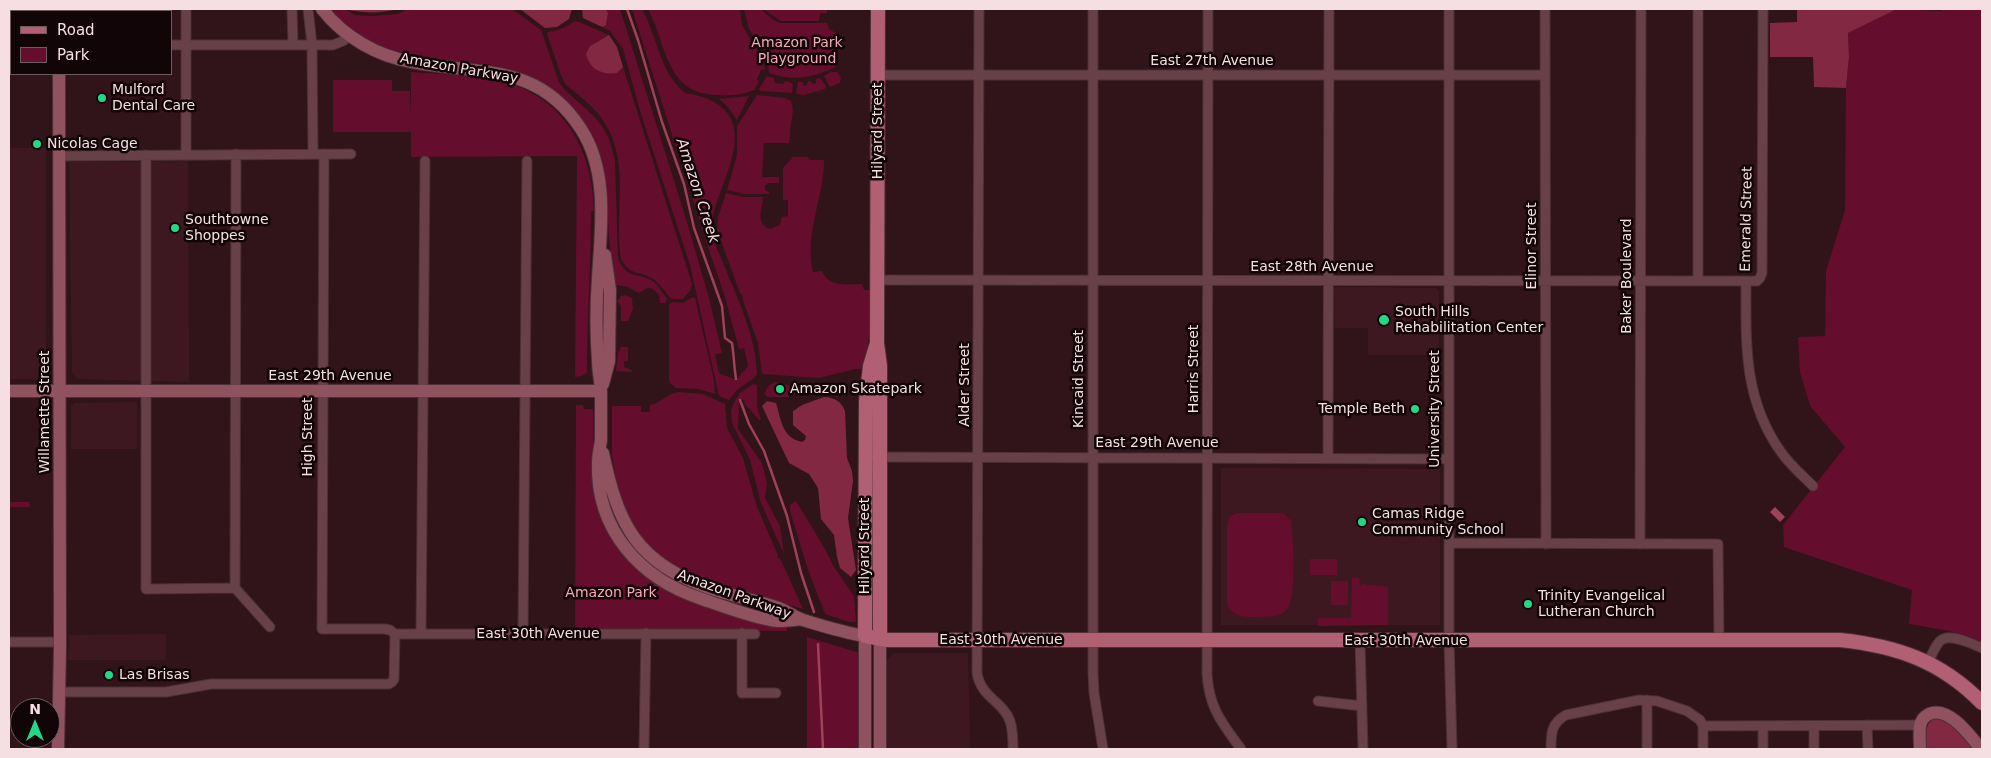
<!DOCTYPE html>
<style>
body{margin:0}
#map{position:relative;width:1991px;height:758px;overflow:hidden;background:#31131a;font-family:"DejaVu Sans",sans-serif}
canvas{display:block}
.frame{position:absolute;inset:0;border:10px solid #f5dfe2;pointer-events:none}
.legend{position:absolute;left:10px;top:10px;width:162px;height:65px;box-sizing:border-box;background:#110507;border:1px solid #6c5c5f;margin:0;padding:6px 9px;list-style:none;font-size:15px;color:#f5dfe2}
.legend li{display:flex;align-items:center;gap:10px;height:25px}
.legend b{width:25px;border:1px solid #6c5c5f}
.north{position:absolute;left:10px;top:698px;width:50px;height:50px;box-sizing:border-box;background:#110507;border:1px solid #6c5c5f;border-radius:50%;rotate:0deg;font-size:14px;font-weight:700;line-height:20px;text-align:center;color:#f5dfe2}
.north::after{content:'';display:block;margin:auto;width:18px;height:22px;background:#22d887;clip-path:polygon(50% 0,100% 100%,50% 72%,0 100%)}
</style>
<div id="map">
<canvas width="1991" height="758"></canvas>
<div class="frame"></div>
<ul class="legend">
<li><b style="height:6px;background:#b06072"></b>Road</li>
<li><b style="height:14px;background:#650d2c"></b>Park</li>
</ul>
<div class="north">N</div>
</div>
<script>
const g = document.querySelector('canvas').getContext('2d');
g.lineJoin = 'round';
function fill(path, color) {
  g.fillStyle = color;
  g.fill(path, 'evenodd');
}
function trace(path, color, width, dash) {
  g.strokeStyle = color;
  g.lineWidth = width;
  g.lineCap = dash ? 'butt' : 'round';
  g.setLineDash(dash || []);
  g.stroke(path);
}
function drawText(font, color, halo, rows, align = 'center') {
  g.font = font + ' "DejaVu Sans",sans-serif';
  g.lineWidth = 5;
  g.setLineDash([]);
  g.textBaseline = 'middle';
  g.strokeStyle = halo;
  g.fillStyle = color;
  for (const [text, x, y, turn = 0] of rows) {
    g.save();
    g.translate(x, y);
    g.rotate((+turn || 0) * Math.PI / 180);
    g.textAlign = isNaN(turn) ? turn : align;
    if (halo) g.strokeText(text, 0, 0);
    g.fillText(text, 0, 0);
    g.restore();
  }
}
fill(new Path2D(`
 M9,148H46V374L43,379H9Z
 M188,161L189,382L77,379L72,372L69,162Z
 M1337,287L1435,288L1439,291V355H1368V328H1335L1334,289Z
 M137,402V449H71V406L75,403Z
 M1221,468L1440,469V625H1221Z
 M166,634V660H68L69,635Z
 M894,653H968L970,749H887V660Z`), '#3e1821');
fill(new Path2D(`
 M331,9H345L355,15L371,16L398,14L408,9H512L541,30L559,82L564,89C591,115 607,120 615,161L618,258C627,281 638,271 654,282C659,286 663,294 667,299L665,303H660L659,295L653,289L647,288L639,293L628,287L616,285C612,276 612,265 611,255C605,214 612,170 591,133C573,101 544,79 509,69C492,64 474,63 456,61C410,57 362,48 331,9Z
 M606,9H620L687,222L709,298L722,353L715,354L719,373L736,380L748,366L744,348L739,349L725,297L708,247L632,9H642C657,36 660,72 684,92C689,95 686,93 691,94C706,97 724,104 731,119C746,151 713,194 712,226C712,240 719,253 724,265C738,300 756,336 757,374L754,378L737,390L729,400L719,396L690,265L641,114L623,49L610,31L602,27L606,25L608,13Z
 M648,9H740L742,25L750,39V42L761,54L762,62L764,64L765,69L761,70L757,79L759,82L754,90C743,95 729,96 716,95C665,93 667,45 648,9Z
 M744,9H761L773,20L780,23H827L829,29L836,33V67C814,77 794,82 769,73L767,55L749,29Z
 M763,9H827V13H820L819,21H781Z
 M1897,9L1941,11L1943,9H1982V642L1950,631L1909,624L1912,590L1784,547L1783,525L1845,447L1810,406L1800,372L1798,337L1825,336L1826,271L1845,210L1846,88L1849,57L1848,33Z
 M574,21L579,22L609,35L590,46L617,73L623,67L692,284L690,291L683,299H672C665,293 661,284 653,279C639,270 631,277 621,259C614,215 630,166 606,125C597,109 580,96 566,85L562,78L547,34L548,32C558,30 566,28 574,21Z
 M411,72C440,74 470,75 499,81C563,95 593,149 594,211H591C591,265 587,318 587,372L582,376L575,377L577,156L411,157V132H333V80H392V91H410L411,116Z
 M831,72H837L841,77L840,83L830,87L824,76Z
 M767,76L774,78L775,83L783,84L785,81L790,82L793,85L792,93L760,91L759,89Z
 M820,78L826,86L825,89L804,95L796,94L798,82H802L804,86L807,85L808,81H810L813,84L816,83V79Z
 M757,95L785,98L791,101C795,113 791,119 790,131C790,135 790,140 789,143H764L762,177H779V183H768L765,186V190L769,192V194H744L727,190L737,155V126Z
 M749,96L737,120L728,107L719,99Z
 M793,157H807L810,160H824C824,198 804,234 813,272L822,271C829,288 847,284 862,284L864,290H870L869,335L865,369H855L819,378L762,374L758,343L742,298L743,296L740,293L717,230L718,217L726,193L743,197H763C763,207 754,224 770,229L780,225L782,217L788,216V200H783V168Z
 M625,295L632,298L633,309L628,321H621V306L617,301L621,296Z
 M693,297L695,298L714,380L715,394L698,389L676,388L670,383L669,379V304L673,302L683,303Z
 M621,347H628V361H624V367L632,370L631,372L616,371L618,353Z
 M776,382L791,386L793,393L788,397H767L765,394C766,387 770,384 776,382Z
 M753,384L757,385V407L761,420H759L745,404L744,400L739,399L738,429L762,463L767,483L765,498L780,526L784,554L761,503L750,460L732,423L731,411L734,402L740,393Z
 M679,392L703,394L725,404L727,428L743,458L757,507L778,555L777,557L781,560L803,609L696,579L658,557L633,528L618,492L612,456V406H641V412H650V405C662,403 667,393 679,392Z
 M576,405H583L584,409H593L594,474L627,556L737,614L787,628V631L575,630Z
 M796,501L825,549L834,567L854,596L856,622H849L825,614L807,567L790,511V505Z
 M9,502H29L30,507H9Z
 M1236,513H1283L1291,521C1293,537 1297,599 1287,609C1280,618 1268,616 1258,617C1245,617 1235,618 1227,605V526L1229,517Z
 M1310,559H1337V575H1310Z
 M1352,577L1359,578L1360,586L1363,584L1388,587V625L1318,626V618H1351Z
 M1331,581H1348V605H1331Z
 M807,637L860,653L858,700L861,749H807Z`), '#650d2c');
fill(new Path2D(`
 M345,9H397C381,14 361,13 345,9Z
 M520,9H572L569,19L557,27L545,28Z
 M582,9H606L608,13L606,25L602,27L583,18Z
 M1797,9H1897L1848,33L1849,57L1846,88L1814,87L1813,57H1770V23L1797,22Z
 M609,35L617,47L623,67L617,73C602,75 590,70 586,54L590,46Z
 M824,397C834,397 842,402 845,411L847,458L852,471L853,481L848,518L856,570L851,577L840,568L837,557L834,535L821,519L818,488L809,474L789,463L762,406L767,401L776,403C781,419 782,438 802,442L805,440L806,436L793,425V411L802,405Z
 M1936,718L1946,720L1977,749H1926C1926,737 1923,723 1936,718Z`), '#822842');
fill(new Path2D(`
 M1775,507L1785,517L1780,522L1770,512Z`), '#9e425a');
trace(new Path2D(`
 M627,9L638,40L662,122L684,184L694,228L722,306L725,338L732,343C734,356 734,367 736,379
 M740,400L749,424L764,451L787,516L801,573L814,612
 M818,644L823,749`), '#9e425a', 2.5);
const street = new Path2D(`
 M292,9L293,45
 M308,9L312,45L313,154
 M979,9L977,673C981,698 1003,701 1010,721C1013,730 1013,740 1013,749
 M1093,9V673L1094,693L1103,749
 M1208,9L1207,674C1209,708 1222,723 1241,749
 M1449,9V640L1452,749
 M1545,9L1546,544
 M171,45H333L343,41L350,35
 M9,46H11
 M878,75H1545
 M186,154V9
 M324,154L322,629H385L390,630L395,634H755
 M146,155V589L235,588L270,627
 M59,156L351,154
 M878,280L1757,281L1760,278L1762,273L1763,9
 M1698,281V9
 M1746,281C1746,343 1743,399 1781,452C1790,465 1802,475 1813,486
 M876,457L1449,459
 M1328,459L1329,9
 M1449,543L1718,544L1719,641
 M1640,544L1641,9
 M235,588L236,154
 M742,633V693H776
 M421,634L425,161
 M523,634L527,161
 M1360,641L1363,749
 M9,642H60
 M1928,662C1932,655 1935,646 1940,641C1949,632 1972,644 1982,648
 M59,692H166L211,684H389L392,682L394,679L395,634
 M1647,700V749
 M1318,701L1362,706
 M1867,725L1868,749
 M1703,726L1920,725
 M1814,726V749
 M644,749L646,633
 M1551,749C1551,734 1551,723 1566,715L1639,700L1657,701L1687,711L1700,720L1703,726V749
 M1763,749V726`);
const secondary = new Path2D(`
 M322,9C344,37 377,56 412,62C479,75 538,62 581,129C609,172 601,229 598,278C596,305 596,334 598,361C598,372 601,383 601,394C601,409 601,425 601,440C600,448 598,455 598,463C596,531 641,579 702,599C722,606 759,620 778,621C786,621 794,620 801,619
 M59,11V9
 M603,384L609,361L610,290L605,255
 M9,391H601
 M603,453C618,525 637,563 709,588C732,596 756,600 779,608C787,611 794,617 803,620C823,626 845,633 865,636V749
 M58,749L60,647L59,74
 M880,749V639
 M1920,749C1920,742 1919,733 1920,726C1921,720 1925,716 1929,714C1949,705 1971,737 1981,749`);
const primary = new Path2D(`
 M878,9L877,343L880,366V639
 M877,343L870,366L866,401L865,636L888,640H1840C1897,646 1941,661 1982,703`);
trace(street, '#4c3036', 11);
trace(secondary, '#4c3036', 14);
trace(primary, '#4c3036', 16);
trace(street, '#684048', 9);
trace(secondary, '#915260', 12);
trace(primary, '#b06072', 14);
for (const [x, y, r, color] of [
 [102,98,5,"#22d887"],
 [37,144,5,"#22d887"],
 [175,228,5,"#22d887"],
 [1384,320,6,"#22d887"],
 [780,389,5,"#22d887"],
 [1415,409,5,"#22d887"],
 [1362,522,5,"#22d887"],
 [1528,604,5,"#22d887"],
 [109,675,5,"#22d887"]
]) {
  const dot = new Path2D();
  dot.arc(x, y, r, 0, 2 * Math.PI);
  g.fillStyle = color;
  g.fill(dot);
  trace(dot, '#110507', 2);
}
drawText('14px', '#f6a9b8', '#110507', [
 ["Amazon Park",797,43],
 ["Playground",797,59],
 ["Amazon Park",611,593]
]);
drawText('14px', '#f5dfe2', '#110507', [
 ["East 27th Avenue",1212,61],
 ["Amazon Parkway",459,69,10],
 ["Hilyard Street",878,131,-90],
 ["Emerald Street",1747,219,-89],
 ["Elinor Street",1532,246,-90],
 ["East 28th Avenue",1312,267],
 ["Baker Boulevard",1627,276,-90],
 ["Harris Street",1194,369,-90],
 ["East 29th Avenue",330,376],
 ["Kincaid Street",1079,379,-90],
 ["Alder Street",965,385,-90],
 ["University Street",1435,409,-90],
 ["Willamette Street",45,412,-90],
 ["High Street",308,437,-90],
 ["East 29th Avenue",1157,443],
 ["Hilyard Street",865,546,-90],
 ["Amazon Parkway",734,595,20],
 ["East 30th Avenue",538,634],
 ["East 30th Avenue",1001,640],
 ["East 30th Avenue",1406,641]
]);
drawText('14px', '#f5dfe2', '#110507', [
 ["Mulford",112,90],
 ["Dental Care",112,106],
 ["Nicolas Cage",47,144],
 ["Southtowne",185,220],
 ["Shoppes",185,236],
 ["South Hills",1395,312],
 ["Rehabilitation Center",1395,328],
 ["Amazon Skatepark",790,389],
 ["Temple Beth",1405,409,"right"],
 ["Camas Ridge",1372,514],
 ["Community School",1372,530],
 ["Trinity Evangelical",1538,596],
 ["Lutheran Church",1538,612],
 ["Las Brisas",119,675]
], 'left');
drawText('italic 15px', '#f6dbdf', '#110507', [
 ["Amazon Creek",697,191,72]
]);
</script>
